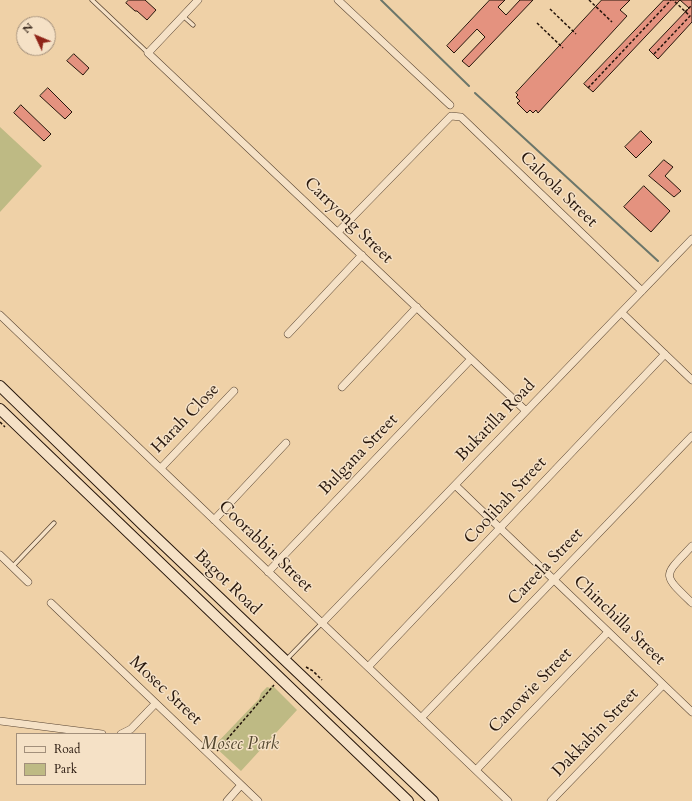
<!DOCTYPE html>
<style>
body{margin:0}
#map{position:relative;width:692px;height:801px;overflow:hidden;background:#efd1a7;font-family:Cardo,serif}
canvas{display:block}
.legend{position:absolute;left:16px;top:733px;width:130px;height:52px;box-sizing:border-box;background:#f5e1c6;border:1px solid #a28f7b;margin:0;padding:5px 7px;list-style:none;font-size:12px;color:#25150b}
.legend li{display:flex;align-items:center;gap:8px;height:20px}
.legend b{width:20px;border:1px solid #a28f7b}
.north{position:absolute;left:16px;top:16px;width:40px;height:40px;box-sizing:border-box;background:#f5e1c6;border:1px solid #a28f7b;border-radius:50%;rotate:314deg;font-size:11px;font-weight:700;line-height:16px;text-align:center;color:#25150b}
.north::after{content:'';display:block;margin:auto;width:14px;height:18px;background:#8f2418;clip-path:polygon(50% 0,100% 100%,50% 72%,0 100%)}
</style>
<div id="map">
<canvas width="692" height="801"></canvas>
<ul class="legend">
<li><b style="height:5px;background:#f5e1c6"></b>Road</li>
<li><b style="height:11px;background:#beba84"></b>Park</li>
</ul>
<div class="north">N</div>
</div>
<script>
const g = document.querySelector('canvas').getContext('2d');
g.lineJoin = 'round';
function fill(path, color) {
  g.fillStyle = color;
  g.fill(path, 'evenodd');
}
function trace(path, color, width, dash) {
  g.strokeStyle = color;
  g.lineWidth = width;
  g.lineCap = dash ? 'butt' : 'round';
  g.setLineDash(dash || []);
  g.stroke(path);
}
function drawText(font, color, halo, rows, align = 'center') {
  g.font = font + ' Cardo,serif';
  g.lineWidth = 3;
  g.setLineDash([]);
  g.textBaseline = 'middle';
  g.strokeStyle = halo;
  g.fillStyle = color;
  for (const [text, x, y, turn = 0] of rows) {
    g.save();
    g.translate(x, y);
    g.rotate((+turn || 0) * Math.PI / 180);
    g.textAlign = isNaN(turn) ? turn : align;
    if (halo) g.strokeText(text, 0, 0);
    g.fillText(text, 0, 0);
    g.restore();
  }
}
fill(new Path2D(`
 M0,127L42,166L0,212Z
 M272,685L297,710L241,771L214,746L259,699L261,693L267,687L270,688Z`), '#beba84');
trace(new Path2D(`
 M381,0L469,86
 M475,93L658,261`), '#6b766a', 2);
const building = new Path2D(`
 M129,0H145L156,10L147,20L137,11H135L126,3Z
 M490,0H505L498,7L506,15L520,0H533L469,67L462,61L485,37L477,29L454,53L447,46Z
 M602,0H630L620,10L627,16L538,113L536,110L533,113L530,110L527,113L517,103L520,101L516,97L518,95L516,93Z
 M664,0H692V22L658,59L649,50L689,8L680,0L593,92L584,84Z
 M74,54L89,68L83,75L67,61Z
 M48,88L72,112L65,119L40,96Z
 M21,105L51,134L44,141L14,113Z
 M641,131L652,142L636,158L625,147Z
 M664,160L673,167L665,176L681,191L674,197L649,176Z
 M644,186L670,211L651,232L624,207Z`);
fill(building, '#e4927f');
trace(building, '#25150b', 1);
const service = new Path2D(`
 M92,0L148,53
 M183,16L193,25
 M12,567L54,523
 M286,660L322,623`);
const minor = new Path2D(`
 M198,0L148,53L526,411
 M338,0L450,105
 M338,232L451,116L461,117L642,291
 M622,313L692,380
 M0,315L508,801
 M288,334L362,255
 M342,387L417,307
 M161,468L234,391
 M455,485L692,712
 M214,520L286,443
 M692,546C663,577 661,573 692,603
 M0,555L28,582
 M268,572L471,359
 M51,603L258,801
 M322,623L692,239
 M368,667L665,354
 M421,718L692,436
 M0,721L102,734
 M121,734L131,729L155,704
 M476,770L608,632
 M227,801L241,785
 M551,801L663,685`);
const secondary = new Path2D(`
 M0,386L144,526L433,801
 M0,409L408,801`);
trace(service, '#584432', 5);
trace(minor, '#584432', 8);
trace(secondary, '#25150b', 12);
trace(new Path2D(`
 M589,0L612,22
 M550,9L576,34
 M685,12L692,5
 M537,23L563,48
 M654,54L690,16L673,0
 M588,88L671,0
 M0,422L5,427
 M306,667L313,671L322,680
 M217,751L274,685`), '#25150b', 1.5, [3, 2]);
trace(service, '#f5e1c6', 3.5);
trace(minor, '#f5e1c6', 7);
trace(secondary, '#f5e1c6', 10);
drawText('17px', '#25150b', '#f5e1c6', [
 ["Caloola Street",558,190,44],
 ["Carryong Street",348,221,44],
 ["Harah Close",186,419,-46],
 ["Bukatilla Road",496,421,-46],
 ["Bulgana Street",359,455,-46],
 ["Coolibah Street",506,501,-47],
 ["Coorabbin Street",265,547,44],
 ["Careela Street",546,567,-46],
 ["Bagot Road",227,583,44],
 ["Chinchilla Street",619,621,44],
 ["Mosec Street",165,691,43],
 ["Canowie Street",531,691,-46],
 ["Dakkabin Street",596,733,-46]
]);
drawText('italic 17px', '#53472f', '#f5e1c6', [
 ["Mosec Park",240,745]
]);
</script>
